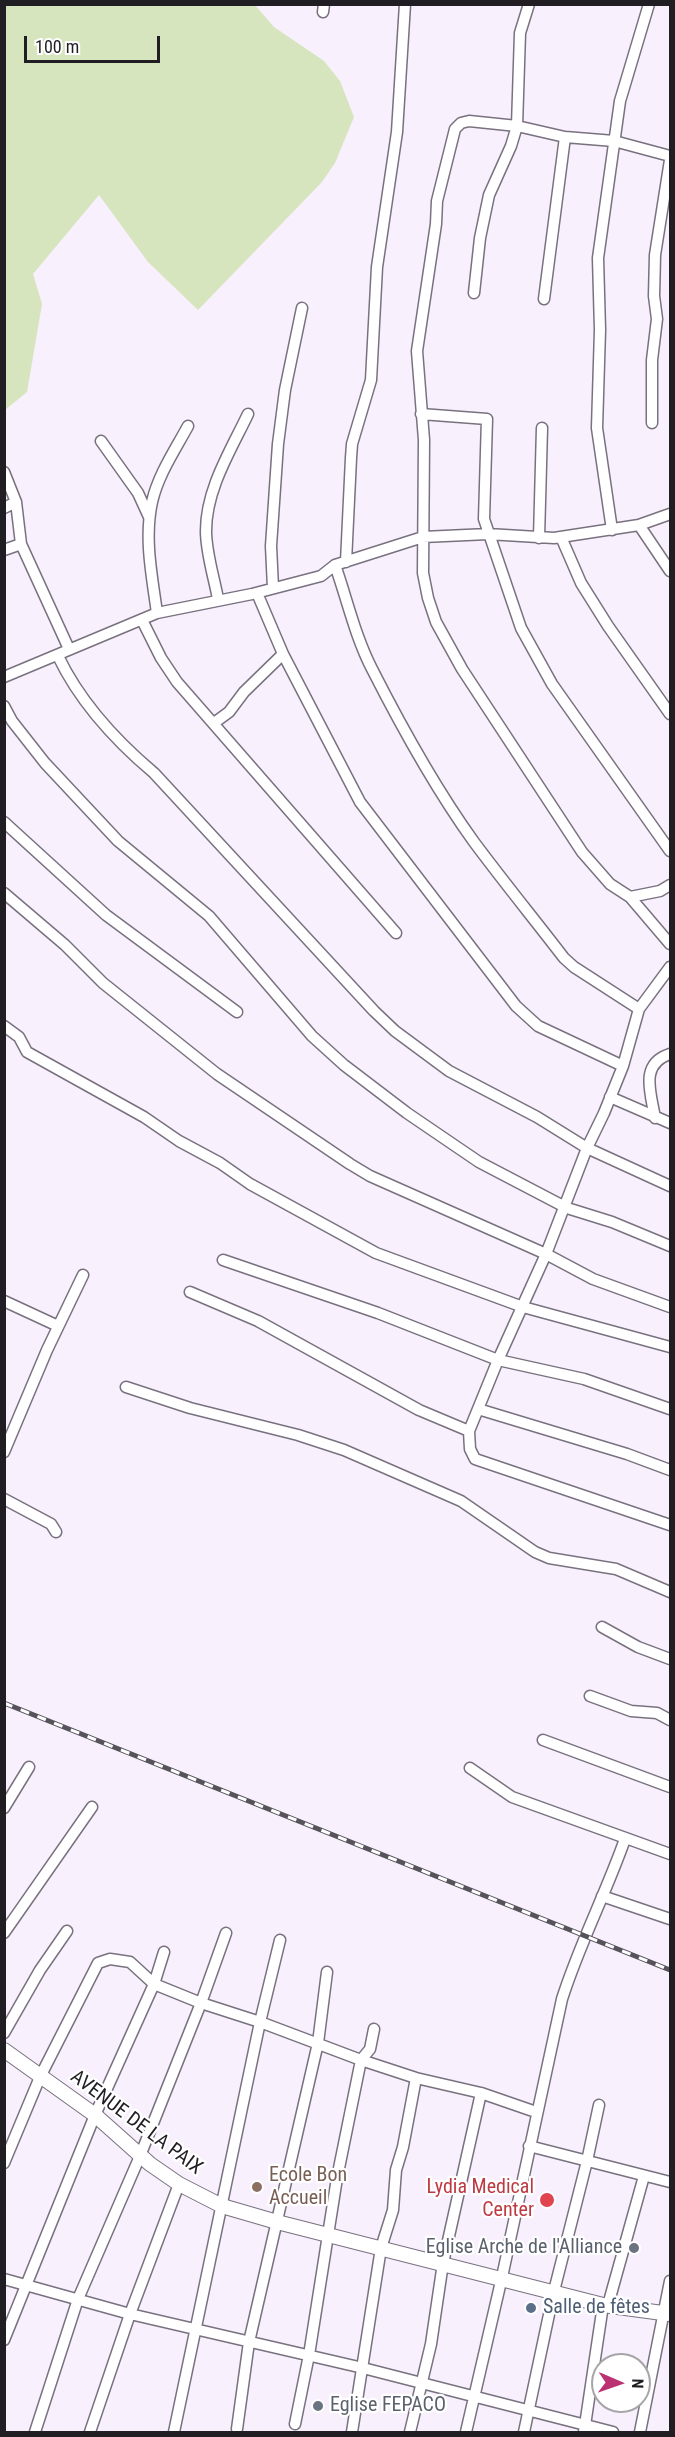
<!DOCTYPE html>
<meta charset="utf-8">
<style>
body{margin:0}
#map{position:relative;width:675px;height:2437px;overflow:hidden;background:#f8f0fd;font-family:"Roboto Condensed",sans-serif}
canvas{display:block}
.frame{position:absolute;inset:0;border:6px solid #201d23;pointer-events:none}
.north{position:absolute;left:591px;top:2353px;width:60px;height:60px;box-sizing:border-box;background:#fff;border:2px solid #a6a5a7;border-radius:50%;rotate:92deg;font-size:16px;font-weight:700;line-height:24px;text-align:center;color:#201d23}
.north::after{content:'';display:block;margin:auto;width:21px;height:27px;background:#ba3271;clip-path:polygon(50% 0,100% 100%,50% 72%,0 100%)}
.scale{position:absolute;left:24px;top:36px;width:136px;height:27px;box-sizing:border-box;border:3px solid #201d23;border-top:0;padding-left:8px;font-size:18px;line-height:21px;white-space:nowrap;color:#201d23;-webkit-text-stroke:4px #fff;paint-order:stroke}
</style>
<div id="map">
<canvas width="675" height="2437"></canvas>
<div class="frame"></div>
<div class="north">N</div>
<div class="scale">100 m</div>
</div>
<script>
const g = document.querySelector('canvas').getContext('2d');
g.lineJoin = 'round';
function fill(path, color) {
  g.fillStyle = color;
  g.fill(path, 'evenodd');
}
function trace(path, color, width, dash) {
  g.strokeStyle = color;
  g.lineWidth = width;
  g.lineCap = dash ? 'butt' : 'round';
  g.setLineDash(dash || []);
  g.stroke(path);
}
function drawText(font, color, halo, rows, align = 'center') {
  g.font = font + ' "Roboto Condensed",sans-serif';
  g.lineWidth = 4.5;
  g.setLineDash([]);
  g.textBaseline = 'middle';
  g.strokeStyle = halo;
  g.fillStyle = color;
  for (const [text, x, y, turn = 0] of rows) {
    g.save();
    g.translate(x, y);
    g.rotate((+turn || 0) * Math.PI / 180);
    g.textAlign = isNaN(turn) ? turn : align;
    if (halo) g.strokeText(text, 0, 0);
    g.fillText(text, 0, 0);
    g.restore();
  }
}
fill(new Path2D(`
 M5,4L255,5L274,27L324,61L340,81L354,117L335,163L322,182L198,310L148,262L99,195L33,274L42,304L27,392L5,410Z`), '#d6e5bd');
const minor = new Path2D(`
 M323,12L324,4
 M670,156L614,141L565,137L517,126L469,121L461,123L455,129L437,201L436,224L417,351L424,440L423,573L428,598L436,622L462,669L582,852L610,884L630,897L670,944
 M474,293L480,238L489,195L511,146L517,126L520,33L529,4
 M544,299L565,137
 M421,414L487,419L484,519L521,628L552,684L670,851
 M652,423V360L657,319L654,296L655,255L670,160
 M101,441L138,493L149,517
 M4,472L16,502L21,544L69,649
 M4,508L16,502
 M639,525L670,571
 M612,530L597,428L600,330L598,258L620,101L649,4
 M561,537L581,583L608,626L670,714
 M539,538L542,428
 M4,550L21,544
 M346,562L351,458L352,444L371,380L377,267L397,132L405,4
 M335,565C347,599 355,636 372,669C402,728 435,788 474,842C503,881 534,919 564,958L574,967L639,1009
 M273,588L271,546L278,444L285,390L302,308
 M257,593L283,654L360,802L516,1006L538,1026L623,1066
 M218,599C214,577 206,553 206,531C206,489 231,450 248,414
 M157,613C152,576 144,539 152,502C158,475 175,450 188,426
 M142,620L161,658L177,682L396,933
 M58,656C79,700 116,741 154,773L374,1011L395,1031L449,1071L537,1117L587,1148L670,1186
 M4,677L157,613L252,594L321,576L335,565L423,537L488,534L554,538L639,525L670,514
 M4,706L12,721L45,763L118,841L209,916L312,1036L344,1065L407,1113L479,1162L567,1208L612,1222L670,1246
 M214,723L229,712L244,692L283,654
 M4,822L106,915L237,1012
 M4,893L65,945L103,983L217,1074L350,1164L370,1176L546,1254L593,1279L670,1307
 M630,897L660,891L670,885
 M4,1026L19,1037L27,1052L144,1117L179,1141L220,1163L250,1184L376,1253L523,1307L670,1347
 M610,1097L670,1123
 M655,1118C651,1093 639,1064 670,1054
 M223,1260L378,1313L498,1360L584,1379L670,1409
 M190,1292L258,1321L419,1410L469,1431L470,1449L475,1459L670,1525
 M4,1301L58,1326
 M126,1387L190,1408L298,1435L344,1450L461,1501L535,1552L549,1558L616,1569L670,1592
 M478,1409L627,1454L670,1470
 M469,1431L498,1360L546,1254L587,1148L604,1113L623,1066L639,1009L670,967
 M4,1452L47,1350L83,1275
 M4,1499L51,1524L56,1532
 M602,1627L638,1647L670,1659
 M590,1696L631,1711L657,1713L670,1720
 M543,1740L670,1787
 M470,1768L512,1797L670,1854
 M4,1808L29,1767
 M602,1896L670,1919
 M4,1933L92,1807
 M4,2033L40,1970L67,1931
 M529,2146L670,2182
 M4,2163L40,2077L98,1963L110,1959L130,1962L154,1984L201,2003L260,2022L361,2060L416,2078L481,2093L536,2112
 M4,2279L130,2314L363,2368L613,2432
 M608,2305L644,2176
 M4,2340L95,2115L154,1984L164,1952
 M295,2424L309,2355L337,2178L361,2060L370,2049L374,2029
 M237,2429L249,2342L318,2043L327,1972
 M35,2432L78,2299L140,2156L201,2003L226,1933
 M90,2432L130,2314L179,2184
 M174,2432L260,2022L280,1940
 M352,2432L381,2248L393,2210L396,2170L403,2147L416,2078
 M410,2432L431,2344L443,2263L481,2093
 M466,2432L502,2277L562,1999C579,1945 606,1893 625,1839
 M524,2432L554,2291L587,2161L599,2105
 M584,2432L603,2305
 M640,2432L670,2281`);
const tertiary = new Path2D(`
 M4,2050L95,2115L150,2164L179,2184L222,2206L277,2222L603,2305L670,2314`);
trace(minor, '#79717f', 13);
trace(tertiary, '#79717f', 16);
trace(minor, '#fff', 10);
trace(tertiary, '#fff', 14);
const rail = new Path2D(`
 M4,1703L670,1970`);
trace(rail, '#57535b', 5);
trace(rail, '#fff', 3, [9]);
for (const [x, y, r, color] of [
 [257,2187,6,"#8d6e63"],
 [547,2200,8,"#e0444e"],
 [634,2248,6,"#6b7280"],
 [531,2308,6,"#5c6f8a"],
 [318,2406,6,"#6b7280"]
]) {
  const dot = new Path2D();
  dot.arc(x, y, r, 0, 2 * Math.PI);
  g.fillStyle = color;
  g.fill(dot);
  trace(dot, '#fff', 2);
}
drawText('20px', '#201d23', '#fff', [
 ["AVENUE DE LA PAIX",136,2123,37]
]);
drawText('20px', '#785e54', '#fff', [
 ["Ecole Bon",269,2176],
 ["Accueil",269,2199]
], 'left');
drawText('20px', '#be3a42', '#fff', [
 ["Lydia Medical",534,2188],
 ["Center",534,2211]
], 'right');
drawText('20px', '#5b616d', '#fff', [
 ["Eglise Arche de l'Alliance",622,2248],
 ["Eglise FEPACO",330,2406,"left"]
], 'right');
drawText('20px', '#4e5e75', '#fff', [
 ["Salle de fêtes",543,2308]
], 'left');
</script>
